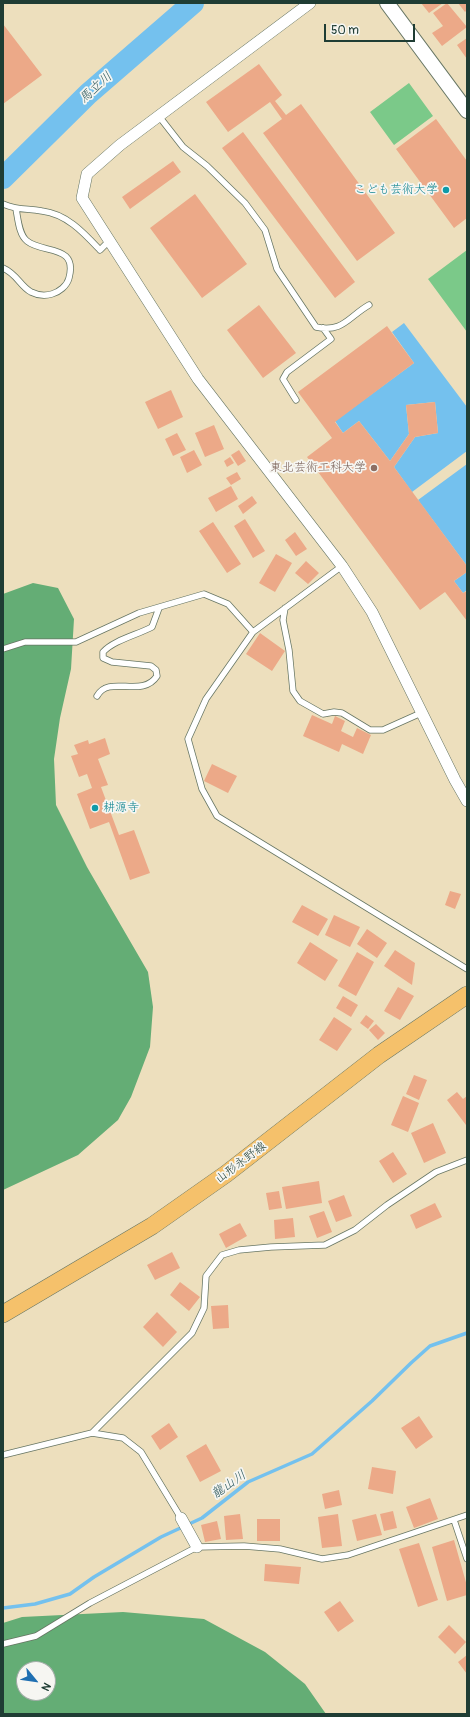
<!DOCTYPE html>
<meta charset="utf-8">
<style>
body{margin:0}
#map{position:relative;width:470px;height:1717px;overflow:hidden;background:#eddfbd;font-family:Pangolin,sans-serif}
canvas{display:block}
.frame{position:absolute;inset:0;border:4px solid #1f3d34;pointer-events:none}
.north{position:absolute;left:16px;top:1661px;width:40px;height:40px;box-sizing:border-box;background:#f6f6f2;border:1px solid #a0aca6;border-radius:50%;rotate:119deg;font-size:11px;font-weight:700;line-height:16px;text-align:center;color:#1f3d34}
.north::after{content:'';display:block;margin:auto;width:14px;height:18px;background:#1f6fb2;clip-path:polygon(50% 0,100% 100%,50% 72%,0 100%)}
.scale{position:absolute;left:324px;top:24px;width:91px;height:18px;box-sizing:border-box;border:2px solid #1f3d34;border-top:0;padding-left:5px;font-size:12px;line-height:14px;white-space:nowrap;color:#1f3d34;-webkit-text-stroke:3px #f6f6f2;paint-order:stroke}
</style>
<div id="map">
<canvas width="470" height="1717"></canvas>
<div class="frame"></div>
<div class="north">N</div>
<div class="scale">50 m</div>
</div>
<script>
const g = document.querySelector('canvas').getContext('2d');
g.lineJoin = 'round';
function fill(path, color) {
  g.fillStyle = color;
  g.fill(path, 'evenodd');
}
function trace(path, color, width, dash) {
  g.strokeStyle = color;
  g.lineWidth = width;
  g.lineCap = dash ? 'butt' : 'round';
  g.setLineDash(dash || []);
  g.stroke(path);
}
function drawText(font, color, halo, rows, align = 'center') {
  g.font = font + ' Pangolin,"Klee One",sans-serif';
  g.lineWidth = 3.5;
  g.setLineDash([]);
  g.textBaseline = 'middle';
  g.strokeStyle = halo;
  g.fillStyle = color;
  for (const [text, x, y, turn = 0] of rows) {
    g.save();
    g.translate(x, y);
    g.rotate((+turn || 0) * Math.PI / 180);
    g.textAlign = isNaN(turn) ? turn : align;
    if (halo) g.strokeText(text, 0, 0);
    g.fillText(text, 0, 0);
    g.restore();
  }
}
fill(new Path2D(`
 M409,83L433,116L394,145L370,112Z
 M467,250V332L428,279Z`), '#7bc989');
fill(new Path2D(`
 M33,583L58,588L74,619L71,669L60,718L54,759L56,805L87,867L148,972L153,1007L150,1047L131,1097L118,1120L78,1155L3,1190V594Z
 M123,1612L204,1619L265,1652L305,1684L326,1714H3V1623L22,1617ZM24,1669H48V1693H24Z`), '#64ad75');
fill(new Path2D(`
 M404,323L467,407V451L412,492L394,467L415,437L438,433L435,402L406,405L409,434L390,461L359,421L343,433L335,421L414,363L392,332Z
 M467,464V566L418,500Z
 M467,572V590L463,593L454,581Z`), '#74c1ee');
trace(new Path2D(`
 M3,1608L35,1604L70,1594L94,1577L161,1537L202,1518L248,1482L312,1454L372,1401L411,1363L430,1346L467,1333`), '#74c1ee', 3.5);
trace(new Path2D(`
 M3,178L88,94L193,3`), '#74c1ee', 22);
fill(new Path2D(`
 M421,3H443L429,13Z
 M447,3L467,27L442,46L432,33L443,26L433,13Z
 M458,3H467V10L465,12Z
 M3,24L42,75L3,104Z
 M467,38V59L457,45Z
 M259,64L282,95L275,101L286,115L301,104L395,233L357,261L263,133L282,119L270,102L228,132L206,102Z
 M436,119L467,161V218L454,228L396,149Z
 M243,132L355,282L335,298L222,148Z
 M173,161L181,172L130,209L122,197Z
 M195,194L247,264L202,298L150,228Z
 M259,305L296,353L263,378L227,330Z
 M387,326L414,363L335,422L343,433L359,421L390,461L409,434L406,405L435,402L438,433L415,437L394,467L467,566V572L454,581L463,593L467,591V621L445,592L420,610L307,457L332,438L298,392Z
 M171,390L183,417L158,429L145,402Z
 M214,425L224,449L205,457L195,433Z
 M177,433L186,450L173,456L165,439Z
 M194,450L202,465L187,473L180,457Z
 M239,450L246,461L238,466L231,455Z
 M230,457L234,463L227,467L224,461Z
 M237,472L241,479L231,485L226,478Z
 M231,486L238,499L216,512L208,498Z
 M252,496L257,503L243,514L238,506Z
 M245,519L265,551L253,558L234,526Z
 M213,522L241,564L227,573L199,531Z
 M295,532L307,549L296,556L285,540Z
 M276,554L292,563L275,592L259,583Z
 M306,561L319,573L308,584L295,573Z
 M260,633L285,651L272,671L246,654Z
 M312,715L332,724L335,716L345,721L341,731L353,737L357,728L371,735L363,754L342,744L339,752L303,736Z
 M105,738L110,754L98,759L108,785L101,787L119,835L134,830L150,873L130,880L109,822L90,829L77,794L92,788L87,774L79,777L71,756L78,754L74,745L88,740L89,744Z
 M212,764L237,776L228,793L204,781Z
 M450,891L461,894L455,909L445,905Z
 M302,905L328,919L318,936L292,922Z
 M334,915L360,927L350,947L325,935Z
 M367,929L387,943L377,958L357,944Z
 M310,942L338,960L325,981L297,963Z
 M395,950L415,963L412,985L384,966Z
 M357,952L374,962L356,996L338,986Z
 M398,987L414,996L400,1020L384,1011Z
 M343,996L358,1005L351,1017L336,1008Z
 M366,1015L374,1021L368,1029L360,1023Z
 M334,1017L352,1029L337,1051L319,1040Z
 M376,1024L385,1033L378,1040L369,1030Z
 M414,1075L427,1080L419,1100L406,1094Z
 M457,1092L463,1099L467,1096L466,1125L447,1100Z
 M403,1096L419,1103L408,1132L391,1125Z
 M433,1123L446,1153L424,1163L411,1133Z
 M393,1152L407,1174L393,1183L379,1161Z
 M319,1181L322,1203L286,1209L282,1187Z
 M279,1191L282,1208L269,1210L266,1193Z
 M344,1195L352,1216L336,1222L328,1201Z
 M435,1203L442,1217L416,1229L410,1215Z
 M324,1211L332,1232L317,1238L309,1216Z
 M293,1218L295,1237L275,1239L274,1220Z
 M240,1223L247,1236L226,1248L219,1234Z
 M172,1252L180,1268L155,1280L147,1265Z
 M180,1282L200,1297L189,1311L170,1295Z
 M228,1305L229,1328L213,1329L211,1306Z
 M157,1312L177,1332L163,1347L143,1327Z
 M419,1416L433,1437L416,1449L401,1428Z
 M169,1423L178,1437L160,1450L151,1436Z
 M206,1444L221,1471L200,1482L186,1456Z
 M372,1467L396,1471L393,1494L368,1489Z
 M339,1490L342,1505L325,1509L322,1494Z
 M430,1498L438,1519L414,1528L406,1507Z
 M393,1511L397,1528L384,1531L380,1514Z
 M240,1514L243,1539L226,1540L224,1516Z
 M338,1514L342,1546L322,1548L318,1517Z
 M376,1514L382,1535L357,1541L352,1520Z
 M257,1519H280V1541H257Z
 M217,1521L221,1539L205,1542L201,1525Z
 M454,1540L467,1586V1595L447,1601L432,1547Z
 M419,1543L438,1600L418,1607L399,1549Z
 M265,1564L301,1567L299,1584L264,1581Z
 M340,1601L354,1621L338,1632L324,1612Z
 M449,1625L466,1642L455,1654L438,1637Z
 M467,1655V1674L458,1662Z`), '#eca988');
const service = new Path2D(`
 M158,115L183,147L207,166L245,203L265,230L277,269L316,327C343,333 348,317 369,305
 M3,204C20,211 26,208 42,211C67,214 84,233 100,250L110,240
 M3,268C17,274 20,286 31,292C37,295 45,296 52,294C59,292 67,286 69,278C78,244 43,254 27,241C19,235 18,219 16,209
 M296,400L283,379L287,372L331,339L323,328
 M342,566L253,632L206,699L188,739L202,789L217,816L467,969
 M285,608L283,620L289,650L293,691L300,701L323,714L334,712L342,713L370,730H383L421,713
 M3,649L25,642H76L139,613L204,594L228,604L253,632
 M97,696C109,674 142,699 157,676L156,670L151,666L112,662L103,658V652C114,640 137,635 152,627L159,608
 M92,1433L192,1333L204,1308L206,1276L222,1255L239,1250L271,1247L325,1245L355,1230L387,1205L436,1172L467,1160
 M3,1455L92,1433L123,1438L141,1452L181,1518
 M454,1520L467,1559
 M3,1644L36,1636L90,1603L197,1547L244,1546L280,1549L322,1559L348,1555L467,1515`);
const minor = new Path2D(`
 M310,3L120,145L87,174L82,198L198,379L342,566L372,612L455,780L467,801
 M181,1518L197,1547`);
const tertiary = new Path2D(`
 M387,3L467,111`);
const primary = new Path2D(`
 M3,1314L152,1226L226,1174L379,1055L467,995`);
trace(service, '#677664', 7);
trace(minor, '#677664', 12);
trace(tertiary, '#677664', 16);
trace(primary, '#677664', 18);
trace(service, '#fff', 5.5);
trace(minor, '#fff', 11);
trace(tertiary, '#fff', 14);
trace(primary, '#f5c16b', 17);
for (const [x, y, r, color] of [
 [446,190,4,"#0f9aa8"],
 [374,468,4,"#8d6e63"],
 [95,808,4,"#0f9aa8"]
]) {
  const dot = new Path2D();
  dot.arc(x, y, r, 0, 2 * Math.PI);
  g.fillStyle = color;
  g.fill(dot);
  trace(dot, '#f6f6f2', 1.5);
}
drawText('12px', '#0d838f', '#f6f6f2', [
 ["こども芸術大学",438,190],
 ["耕源寺",103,808,"left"]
], 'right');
drawText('12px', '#785e54', '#f6f6f2', [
 ["東北芸術工科大学",366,468]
], 'right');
drawText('12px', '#1f3d34', '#f6f6f2', [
 ["山形永野線",241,1163,-37]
]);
drawText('italic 13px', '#345e62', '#f6f6f2', [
 ["馬立川",96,88,-42],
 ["龍山川",229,1485,-35]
]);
</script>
